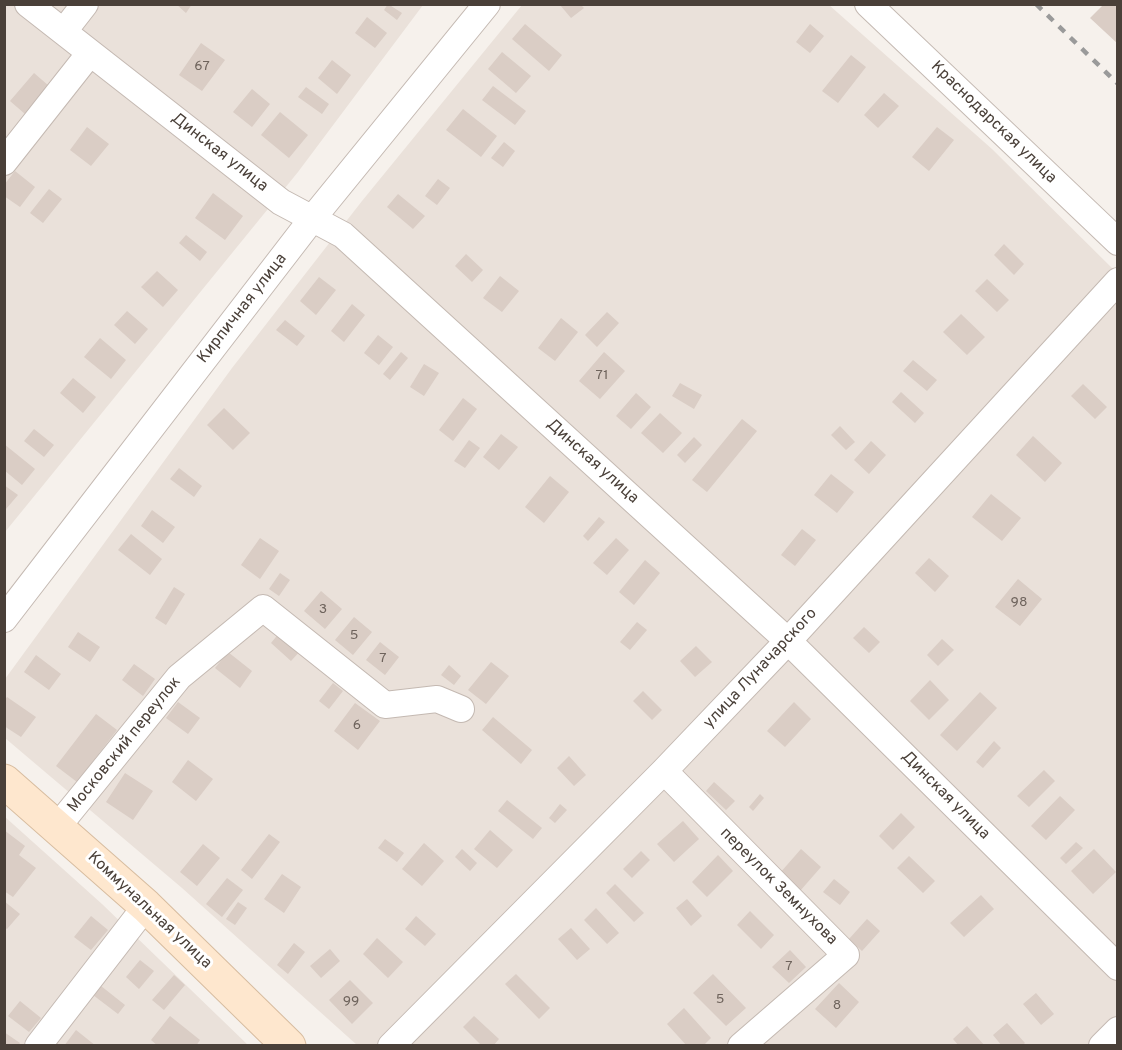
<!DOCTYPE html>
<meta charset="utf-8">
<style>
body{margin:0}
#map{position:relative;width:1122px;height:1050px;overflow:hidden;background:#f6f1ec;font-family:Overpass,sans-serif}
canvas{display:block}
.frame{position:absolute;inset:0;border:6px solid #4a4039;pointer-events:none}
</style>
<div id="map">
<canvas width="1122" height="1050"></canvas>
<div class="frame"></div>
</div>
<script>
const g = document.querySelector('canvas').getContext('2d');
g.lineJoin = 'round';
function fill(path, color) {
  g.fillStyle = color;
  g.fill(path, 'evenodd');
}
function trace(path, color, width, dash) {
  g.strokeStyle = color;
  g.lineWidth = width;
  g.lineCap = dash ? 'butt' : 'round';
  g.setLineDash(dash || []);
  g.stroke(path);
}
function drawText(font, color, halo, rows, align = 'center') {
  g.font = font + ' Overpass,sans-serif';
  g.lineWidth = 6;
  g.setLineDash([]);
  g.textBaseline = 'middle';
  g.strokeStyle = halo;
  g.fillStyle = color;
  for (const [text, x, y, turn = 0] of rows) {
    g.save();
    g.translate(x, y);
    g.rotate((+turn || 0) * Math.PI / 180);
    g.textAlign = isNaN(turn) ? turn : align;
    if (halo) g.strokeText(text, 0, 0);
    g.fillText(text, 0, 0);
    g.restore();
  }
}
fill(new Path2D(`
 M5,5H423L298,172L5,532Z
 M522,5H829L992,149L1117,273V1045H357L182,888L5,738V679L232,368L362,201Z
 M4,816L102,904L248,1045H5Z`), '#eae1da');
fill(new Path2D(`
 M176,4H192L186,13Z
 M388,4L402,13L397,20L384,10Z
 M1104,4H1118V44L1090,18Z
 M560,5H581L584,8L571,18Z
 M367,17L387,33L375,48L355,33Z
 M525,24L562,55L549,71L512,39Z
 M810,24L824,36L810,53L796,42Z
 M201,43L225,60L202,91L179,75Z
 M502,52L531,76L516,93L488,69Z
 M851,55L866,67L838,103L822,91Z
 M332,60L351,75L337,94L318,78Z
 M34,73L49,86L25,114L10,101Z
 M493,86L526,111L515,125L482,100Z
 M306,87L329,104L322,114L298,97Z
 M252,89L270,104L252,127L233,112Z
 M884,93L899,106L878,128L864,115Z
 M463,109L497,136L481,157L446,130Z
 M280,112L308,135L289,158L261,135Z
 M87,127L109,144L91,166L70,150Z
 M937,127L954,140L929,171L912,157Z
 M504,142L515,151L503,167L491,158Z
 M15,171L35,187L20,207L4,196V185Z
 M438,179L450,188L437,205L425,196Z
 M49,189L62,199L43,223L30,213Z
 M213,193L243,216L225,240L195,218Z
 M398,194L425,216L413,229L387,207Z
 M186,235L207,252L200,261L179,243Z
 M1004,244L1024,264L1014,275L994,255Z
 M466,254L483,270L472,282L455,266Z
 M157,271L178,290L163,307L141,287Z
 M500,276L519,291L502,312L483,298Z
 M319,277L336,290L316,315L300,301Z
 M987,279L1009,300L997,312L975,291Z
 M352,304L365,315L344,342L331,331Z
 M127,311L148,329L135,344L114,325Z
 M607,312L619,323L597,347L585,335Z
 M961,314L985,337L967,355L943,332Z
 M561,318L578,332L555,361L538,348Z
 M285,320L305,336L297,346L276,330Z
 M378,335L393,347L379,365L364,353Z
 M100,338L126,360L111,379L84,357Z
 M401,352L408,358L390,380L383,374Z
 M604,352L625,371L600,399L579,381Z
 M913,360L937,380L927,391L903,371Z
 M424,364L439,373L424,396L410,387Z
 M73,378L96,397L83,413L60,393Z
 M680,383L702,395L694,409L672,396Z
 M1083,384L1107,407L1095,419L1071,396Z
 M901,392L924,413L915,423L892,402Z
 M636,393L651,407L631,429L616,416Z
 M463,398L477,409L453,441L439,430Z
 M224,408L250,433L233,450L207,425Z
 M660,413L682,433L663,453L641,433Z
 M742,419L757,431L707,492L692,480Z
 M840,426L855,442L846,450L831,435Z
 M34,429L54,445L44,457L24,441Z
 M501,434L518,447L499,470L483,457Z
 M1033,436L1062,463L1045,482L1016,455Z
 M694,437L702,445L685,463L677,455Z
 M469,440L480,448L465,468L454,461Z
 M871,441L886,455L869,474L854,460Z
 M4,444L35,469L22,485L4,470Z
 M179,468L202,486L194,497L170,479Z
 M831,474L854,492L837,513L814,495Z
 M550,476L569,492L544,523L525,507Z
 M4,485L18,495L6,509L4,508Z
 M991,494L1021,518L1002,541L972,517Z
 M152,510L175,527L163,543L141,526Z
 M599,517L605,522L588,541L583,536Z
 M802,529L816,540L795,566L781,555Z
 M131,534L162,559L150,575L118,550Z
 M260,538L279,551L260,579L241,565Z
 M616,538L629,550L607,575L593,563Z
 M929,558L949,576L935,592L915,573Z
 M645,560L660,573L634,605L619,592Z
 M280,573L290,580L279,596L269,589Z
 M1018,579L1042,599L1020,626L995,607Z
 M174,587L185,594L166,625L155,618Z
 M321,591L342,609L325,629L304,611Z
 M354,617L372,632L353,655L335,640Z
 M637,622L647,630L630,650L620,642Z
 M864,627L880,642L869,653L853,638Z
 M78,632L100,647L90,662L68,647Z
 M280,632L301,650L291,661L271,643Z
 M942,639L954,650L938,666L927,655Z
 M380,642L399,657L385,675L366,660Z
 M696,646L712,662L695,677L680,661Z
 M228,652L252,671L240,688L215,668Z
 M36,655L61,674L49,690L24,672Z
 M491,662L509,676L486,704L468,690Z
 M134,664L155,679L143,696L122,680Z
 M449,665L461,676L454,685L441,675Z
 M930,680L949,700L929,720L910,701Z
 M333,683L343,691L329,709L319,701Z
 M643,691L662,710L652,720L633,701Z
 M980,692L997,708L957,751L940,735Z
 M7,697L36,717L21,737L4,726V701Z
 M178,702L200,718L188,734L166,718Z
 M794,702L811,719L785,747L767,731Z
 M355,703L380,721L358,750L334,731Z
 M96,714L117,730L77,782L56,766Z
 M493,717L532,750L521,764L482,730Z
 M994,741L1001,748L983,768L976,762Z
 M569,756L586,775L574,786L557,768Z
 M188,760L213,779L196,801L172,782Z
 M1044,770L1055,781L1029,807L1017,796Z
 M125,773L153,791L133,820L106,802Z
 M714,782L735,801L726,810L706,791Z
 M760,794L764,798L753,811L749,807Z
 M1060,796L1075,810L1046,840L1031,826Z
 M507,800L542,828L533,839L498,811Z
 M560,804L567,810L555,823L549,818Z
 M901,813L915,827L893,850L879,836Z
 M683,821L699,839L674,862L657,844Z
 M4,830L25,846L19,855L36,868L13,897L4,891Z
 M490,830L513,850L497,868L474,849Z
 M269,834L280,842L252,879L241,870Z
 M385,839L404,853L397,862L378,848Z
 M1076,842L1083,848L1066,864L1060,858Z
 M424,843L444,861L422,886L402,869Z
 M203,844L220,858L197,886L180,872Z
 M462,849L477,863L470,871L455,857Z
 M801,849L821,867L800,891L780,873Z
 M1094,849L1116,872L1093,894L1071,871Z
 M641,851L650,860L632,878L623,869Z
 M718,855L733,871L707,897L692,882Z
 M909,856L935,881L923,893L897,868Z
 M282,874L301,887L284,913L264,899Z
 M227,878L243,890L222,917L206,904Z
 M834,879L850,892L840,905L823,892Z
 M615,884L644,913L634,922L606,893Z
 M981,895L994,909L964,937L950,923Z
 M687,899L702,916L691,926L676,908Z
 M4,901L20,914L7,929L4,927Z
 M238,902L247,908L235,925L226,919Z
 M596,908L619,933L607,944L584,920Z
 M750,911L774,935L761,949L737,925Z
 M91,916L108,930L91,950L74,937Z
 M416,916L436,934L425,946L405,929Z
 M867,919L880,931L862,951L849,939Z
 M571,928L590,949L577,960L558,939Z
 M377,938L403,962L388,978L363,954Z
 M294,943L305,952L288,974L277,965Z
 M330,949L340,961L321,978L310,966Z
 M790,950L806,967L789,983L772,967Z
 M140,960L154,971L139,989L126,977Z
 M516,974L550,1008L539,1019L505,984Z
 M713,974L746,1008L726,1026L693,993Z
 M174,975L185,985L164,1010L152,1000Z
 M350,980L373,1003L352,1024L329,1000Z
 M839,983L859,1002L836,1028L815,1009Z
 M101,986L125,1005L118,1014L93,995Z
 M1036,993L1054,1014L1041,1025L1023,1004Z
 M20,1001L41,1018L29,1032L8,1016Z
 M684,1008L711,1038L703,1046H687L667,1024Z
 M170,1016L200,1040L196,1046H158L151,1040Z
 M474,1016L499,1039L493,1046H482L463,1027Z
 M1007,1023L1025,1043L1022,1046H1002L993,1035Z
 M967,1026L985,1046H959L953,1039Z
 M76,1030L96,1046H64Z
 M4,1032L20,1043L18,1046H4Z`), '#dacdc5');
const street = new Path2D(`
 M28,4L281,202L343,235L788,641L1118,967
 M868,4L1118,242
 M64,31L85,4
 M4,162L90,53
 M4,619L312,219L487,4
 M664,771L846,955L741,1046
 M58,826L179,677L263,608L385,705L437,699L461,709
 M38,1046L146,906
 M391,1046L664,771L788,641L1118,281
 M1102,1046L1118,1030`);
const secondary = new Path2D(`
 M4,781L146,906L289,1046`);
trace(street, '#c4b9b2', 28);
trace(secondary, '#d7bc9f', 35);
trace(street, '#fff', 26);
trace(secondary, '#fee7ce', 33);
trace(new Path2D(`
 M1036,4L1118,84`), '#9a9a9a', 4.5, [8, 8]);
drawText('14px', '#6e635c', null, [
 ["67",202,67],
 ["71",602,376],
 ["98",1019,603],
 ["3",323,610],
 ["5",354,636],
 ["7",383,659],
 ["6",357,726],
 ["7",789,967],
 ["5",720,1000],
 ["99",351,1002],
 ["8",837,1006]
]);
drawText('16px', '#4a4039', '#fff', [
 ["Краснодарская улица",993,123,44],
 ["Динская улица",219,153,38],
 ["Кирпичная улица",243,309,-52],
 ["Динская улица",592,462,42],
 ["улица Луначарского",761,669,-47],
 ["Московский переулок",125,745,-51],
 ["Динская улица",945,796,45],
 ["переулок Земнухова",778,887,45],
 ["Коммунальная улица",149,911,43]
]);
</script>
